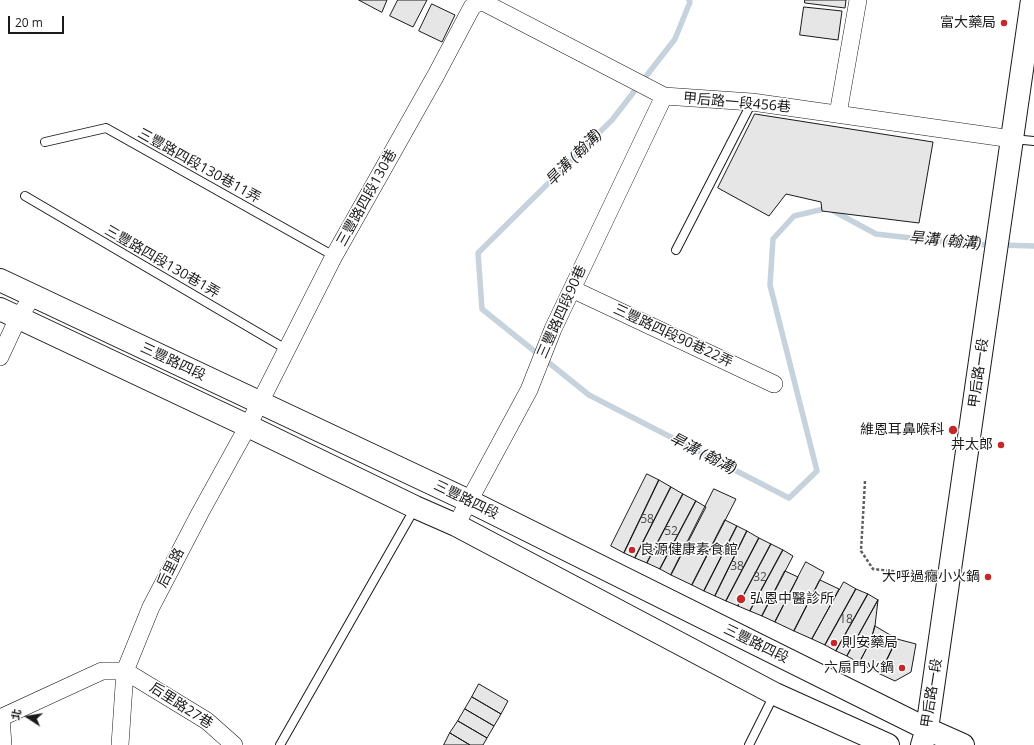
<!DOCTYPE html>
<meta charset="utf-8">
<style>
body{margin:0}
#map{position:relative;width:1034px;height:745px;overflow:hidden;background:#fff;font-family:"Open Sans","Noto Sans TC",sans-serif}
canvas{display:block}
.north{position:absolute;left:8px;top:697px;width:40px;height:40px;-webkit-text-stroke:3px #fff;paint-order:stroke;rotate:282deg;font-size:11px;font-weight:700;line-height:16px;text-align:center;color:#1a1a1a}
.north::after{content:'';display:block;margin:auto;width:14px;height:18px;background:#1a1a1a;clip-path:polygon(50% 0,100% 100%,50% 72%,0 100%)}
.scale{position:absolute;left:8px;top:16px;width:56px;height:18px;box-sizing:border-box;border:2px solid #1a1a1a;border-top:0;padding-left:5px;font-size:12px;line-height:14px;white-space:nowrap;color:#1a1a1a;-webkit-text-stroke:3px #fff;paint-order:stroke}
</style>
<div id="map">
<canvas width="1034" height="745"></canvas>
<div class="north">北</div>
<div class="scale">20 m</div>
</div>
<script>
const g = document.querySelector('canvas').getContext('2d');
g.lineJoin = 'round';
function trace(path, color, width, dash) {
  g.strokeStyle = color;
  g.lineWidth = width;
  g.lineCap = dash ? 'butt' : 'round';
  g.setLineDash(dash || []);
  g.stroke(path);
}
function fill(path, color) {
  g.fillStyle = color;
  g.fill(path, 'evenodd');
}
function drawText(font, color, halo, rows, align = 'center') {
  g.font = font + ' "Open Sans","Noto Sans TC",sans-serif';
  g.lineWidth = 3;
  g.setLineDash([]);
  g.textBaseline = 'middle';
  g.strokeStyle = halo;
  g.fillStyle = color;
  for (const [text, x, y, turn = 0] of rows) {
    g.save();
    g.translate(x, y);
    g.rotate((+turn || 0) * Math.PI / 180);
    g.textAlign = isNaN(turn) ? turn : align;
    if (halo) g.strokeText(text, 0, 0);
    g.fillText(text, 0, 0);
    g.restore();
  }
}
trace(new Path2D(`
 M689,0L690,2L675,39L612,120L478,253L482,309L589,395L789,498L817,471L770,285L773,239L794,216L828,208L876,234L964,244L992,245
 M1001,245L1034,246`), '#c6d2dc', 5.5);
const building = new Path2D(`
 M359,0H387L382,12Z
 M398,0H427L413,27L390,16Z
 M805,0H846L845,8L805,3Z
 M432,4L455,15L442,42L419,31Z
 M804,7L842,11L838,40L800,35Z
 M755,114L933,142L919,223L822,211L821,202L786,194L769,216L718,188Z
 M647,474L659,480L624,553L611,546Z
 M659,480L671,487L635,558L624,553Z
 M671,487L683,494L647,563L635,558Z
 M714,489L736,499L692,585L671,575Z
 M683,494L696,501L660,569L647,563Z
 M696,501L706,507L671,575L660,569Z
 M725,520L737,526L704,591L692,585Z
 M737,526L747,531L715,596L704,591Z
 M747,531L759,538L726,601L715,596Z
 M759,538L771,544L738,606L726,601Z
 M771,544L783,550L750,611L738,606Z
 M783,550L793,556L762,616L750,611Z
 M806,562L824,572L794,631L775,622Z
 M785,571L798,577L775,622L762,616Z
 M820,580L839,589L812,639L794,631Z
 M844,582L856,589L825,645L812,639Z
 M856,589L868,594L836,651L825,645Z
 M868,594L878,600L847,656L836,651Z
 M878,600L875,626L871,640L859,663L847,656Z
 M875,626L897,639L880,674L859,663L871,640Z
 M897,639L916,644L911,672L895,681L880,674Z
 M479,684L508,701L501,714L472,697Z
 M472,697L501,714L494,726L465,709Z
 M465,709L494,726L487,738L458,721Z
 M458,721L487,738L483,745H470L450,733Z
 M450,733L470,745H444Z`);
fill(building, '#e6e6e6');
trace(building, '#1a1a1a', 1);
const service = new Path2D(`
 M1013,139L1034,141
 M45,142L106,128L334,256
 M25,196L286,349
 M676,250L752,102
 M280,745L415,508
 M749,745L774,695`);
const minor = new Path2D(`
 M838,114L858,0
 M572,289L774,384
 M0,357L18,318L33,296
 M456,525L529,390L553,329L664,96
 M1,717L3,745
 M0,718L102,671H125L207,721L234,745
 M120,745L125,671L151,607L200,513L248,426L334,256L436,75L472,7L477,3L483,2L664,96L752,102L1012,139`);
const secondary = new Path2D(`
 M922,745L927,729L1032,0`);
const primary = new Path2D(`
 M0,280L469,501L927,729L963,745
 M0,309L248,426L415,507L456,525L775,694L888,745`);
trace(service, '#1a1a1a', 10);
trace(minor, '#1a1a1a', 18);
trace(secondary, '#1a1a1a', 24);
trace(primary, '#1a1a1a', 24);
trace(new Path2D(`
 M865,481L861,551L873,569L929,575`), '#5f5f5f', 2.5, [3, 2]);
trace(service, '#fff', 8);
trace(minor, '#fff', 17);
trace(secondary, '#fff', 22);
trace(primary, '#fff', 22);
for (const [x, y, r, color] of [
 [1004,23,4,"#c62828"],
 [953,430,5,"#c62828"],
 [1001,445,4,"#c62828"],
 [632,550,4,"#c62828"],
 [988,577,4,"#c62828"],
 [741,599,5,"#c62828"],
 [834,643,4,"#c62828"],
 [902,668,4,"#c62828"]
]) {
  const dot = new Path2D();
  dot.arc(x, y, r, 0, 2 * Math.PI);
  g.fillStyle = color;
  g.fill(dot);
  trace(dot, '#fff', 1.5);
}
drawText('12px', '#4d4d4d', null, [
 ["58",647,520],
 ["52",671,532],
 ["38",737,567],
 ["32",760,578],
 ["18",846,620]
]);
drawText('14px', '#1a1a1a', '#fff', [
 ["富大藥局",996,23],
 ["維恩耳鼻喉科",944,430],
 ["丼太郎",993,445],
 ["良源健康素食館",640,550,"left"],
 ["大呼過癮小火鍋",980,577],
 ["弘恩中醫診所",750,599,"left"],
 ["則安藥局",842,643,"left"],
 ["六扇門火鍋",894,668]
], 'right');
drawText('14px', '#1a1a1a', '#fff', [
 ["甲后路一段456巷",737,103,5],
 ["三豐路四段130巷11弄",199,166,29],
 ["三豐路四段130巷",367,198,-61],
 ["三豐路四段130巷1弄",162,262,30],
 ["三豐路四段90巷",562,312,-66],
 ["三豐路四段90巷22弄",673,336,25],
 ["三豐路四段",173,362,25],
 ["甲后路一段",979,373,-82],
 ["三豐路四段",466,500,26],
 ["后里路",171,568,-63],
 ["三豐路四段",756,644,26],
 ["甲后路一段",932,693,-81],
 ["后里路27巷",181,706,33]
]);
drawText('italic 15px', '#1a1a1a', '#fff', [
 ["旱溝 (翰溝)",574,158,-45],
 ["旱溝 (翰溝)",945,241,5],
 ["旱溝 (翰溝)",703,454,27]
]);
</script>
